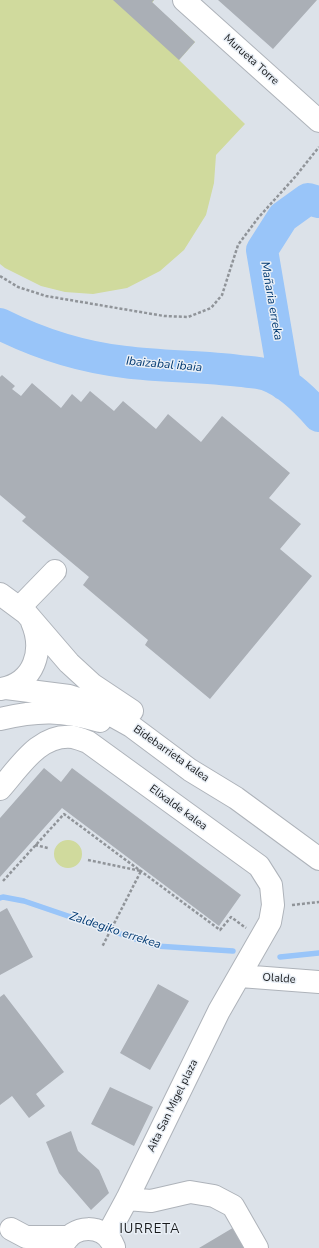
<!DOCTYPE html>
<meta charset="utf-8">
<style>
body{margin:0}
canvas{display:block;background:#dce2e9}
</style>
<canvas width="319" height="1248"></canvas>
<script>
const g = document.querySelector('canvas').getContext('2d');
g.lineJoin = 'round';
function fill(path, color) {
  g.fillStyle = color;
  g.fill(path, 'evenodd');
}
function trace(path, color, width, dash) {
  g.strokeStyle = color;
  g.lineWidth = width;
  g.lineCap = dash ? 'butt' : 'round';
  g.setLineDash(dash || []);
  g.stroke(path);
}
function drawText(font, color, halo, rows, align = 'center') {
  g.font = font + ' "Nunito Sans",sans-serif';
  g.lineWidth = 3;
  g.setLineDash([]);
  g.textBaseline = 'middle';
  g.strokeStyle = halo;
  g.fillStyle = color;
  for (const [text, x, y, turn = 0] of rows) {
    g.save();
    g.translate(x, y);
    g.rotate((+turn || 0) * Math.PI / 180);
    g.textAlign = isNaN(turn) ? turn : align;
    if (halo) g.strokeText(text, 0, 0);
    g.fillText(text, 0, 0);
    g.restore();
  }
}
fill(new Path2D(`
 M0,0H154L152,3L195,42L179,60L245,124L216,155L214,183L206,215L184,250L160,271L127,288L93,294L65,292L41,286L5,268L0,264Z
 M54 854a14 14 0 1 1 28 0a14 14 0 1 1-28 0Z`), '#d0da9d');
trace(new Path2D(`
 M0,898L3,897L24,901L156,946L233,951
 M280,957L319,953`), '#99c5f9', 5.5);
trace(new Path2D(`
 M0,324C38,343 82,357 125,362C163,367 202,366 240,371C248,372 259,372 267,375C286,382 306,401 319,416
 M285,385L262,250L283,217L308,199L319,202`), '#99c5f9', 32);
fill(new Path2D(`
 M113,0H154L152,2L195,42L179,60Z
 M218,0H317L273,49Z
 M2,375L15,386L12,389L21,396L32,383L61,408L72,394L81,402L90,391L114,411L123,401L156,429L168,414L201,442L222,416L290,473L269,498L301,524L280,549L312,576L210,699L145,645L148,640L83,585L89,577L22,521L26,517L0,495V377Z
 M44,768L61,782L72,768L241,895L219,926L62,808L0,877V818Z
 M7,908L33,957L0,975V912Z
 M158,984L189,1001L150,1070L120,1053Z
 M4,994L64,1072L36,1094L45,1106L29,1118L12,1096L0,1105V997Z
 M110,1087L153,1107L134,1146L91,1124Z
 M71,1131L78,1151L99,1170L109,1193L91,1210L59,1173L46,1142Z
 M236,1226L249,1248H199Z`), '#aaafb6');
const minor = new Path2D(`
 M184,0L319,121
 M20,607L55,571
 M0,789C19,768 39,733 73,737C77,738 83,740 88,742L259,866L271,885L273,905L270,922L219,1011L127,1199L107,1236
 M240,976L319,982
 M127,1199L151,1201L190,1192L214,1196L233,1206L257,1248
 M11,1229L26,1237H69
 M62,1248C71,1223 105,1223 114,1247`);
const highway = new Path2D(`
 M0,594L26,613L69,663L93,685L132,711
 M6,688L69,696L88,702L131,726L190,770L236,798L319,859
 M1,689C35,683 44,650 32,622
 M0,719C38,710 63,710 100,721`);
trace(minor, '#aeb3ba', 24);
trace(highway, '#aeb3ba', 24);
trace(new Path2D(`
 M0,276L18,287L46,296L164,316L188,317L211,308L222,295L238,245L258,218L295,177L319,147
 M35,845L48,848
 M88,860L141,871L102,947
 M3,881L64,814L220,930L231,917L246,928
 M292,905L319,902`), '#909499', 2.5, [3, 2]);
trace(minor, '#fff', 22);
trace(highway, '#fff', 22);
drawText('11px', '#17191b', '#e9eff6', [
 ["Murueta Torre",251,60,42],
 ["Bidebarrieta kalea",171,754,35],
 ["Elixalde kalea",178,808,36],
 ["Olalde",279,979,4],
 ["Aita San Migel plaza",173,1106,-64]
]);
drawText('italic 12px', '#003972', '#e9eff6', [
 ["Mañaria erreka",271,301,80],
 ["Ibaizabal ibaia",164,365,5],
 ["Zaldegiko errekea",115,931,18]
]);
g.letterSpacing = '1px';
drawText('13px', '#17191b', '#e9eff6', [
 ["IURRETA",150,1230]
]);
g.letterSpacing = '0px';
</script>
